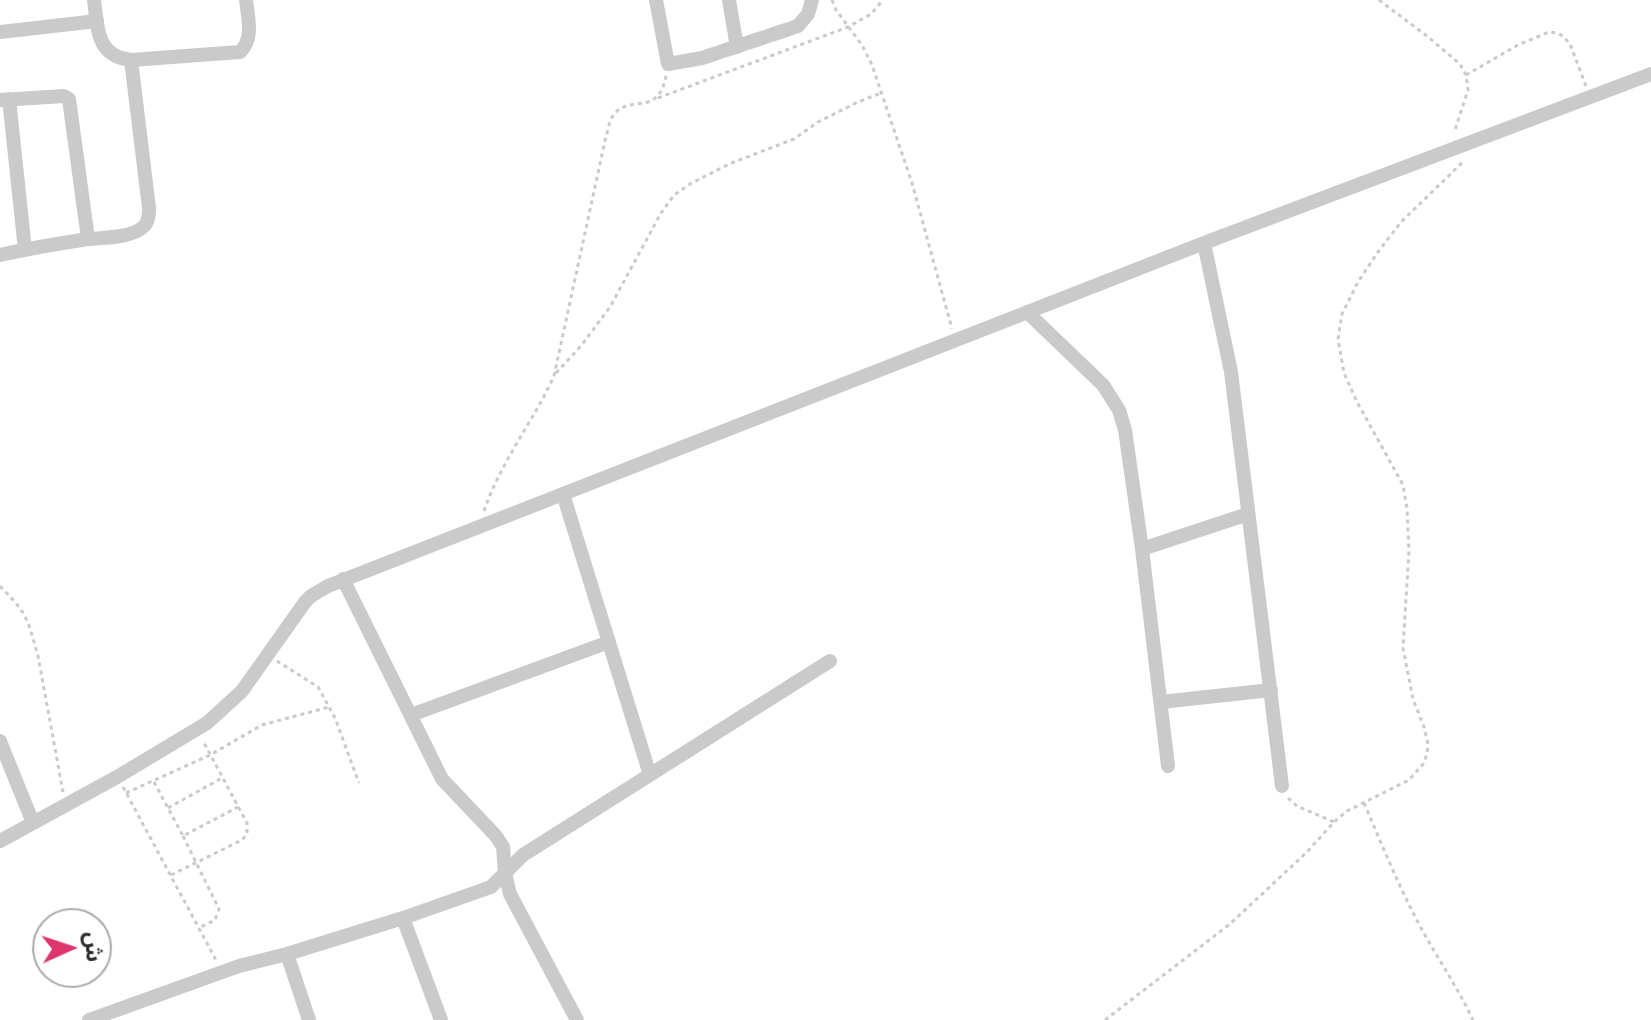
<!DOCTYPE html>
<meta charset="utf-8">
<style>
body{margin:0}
#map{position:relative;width:1651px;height:1020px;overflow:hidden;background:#fff;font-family:"IBM Plex Sans","Noto Sans Arabic",sans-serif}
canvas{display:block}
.north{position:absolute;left:32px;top:908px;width:80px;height:80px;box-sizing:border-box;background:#fff;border:2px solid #ababab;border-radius:50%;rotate:87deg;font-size:22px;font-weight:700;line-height:32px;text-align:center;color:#2d2d2d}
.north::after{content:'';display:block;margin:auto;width:28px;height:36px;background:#dc366d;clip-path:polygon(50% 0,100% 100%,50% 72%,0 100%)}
</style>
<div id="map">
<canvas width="1651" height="1020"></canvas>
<div class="north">ش</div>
</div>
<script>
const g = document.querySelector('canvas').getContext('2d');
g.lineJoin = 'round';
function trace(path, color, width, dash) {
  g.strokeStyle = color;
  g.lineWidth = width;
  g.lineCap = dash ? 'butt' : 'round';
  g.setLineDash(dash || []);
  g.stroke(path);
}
trace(new Path2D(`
 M832,0L836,10L862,45L872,65L912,183L952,329
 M1379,0L1427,36L1460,64L1466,75L1468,90L1454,133
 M1466,75L1518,45L1549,32L1557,33L1563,36L1570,44L1586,86
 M658,98L848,27L871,14L883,0
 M556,373L581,346L610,307L661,213L674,195L690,184L729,164L794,139L818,122L858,102L881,93
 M484,511C500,463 533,422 554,376L606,136C608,131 609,122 612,117C628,92 658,119 666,76
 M0,586L16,603L24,614L30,628L38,656L63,792
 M277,661L318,687L335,718L359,783
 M154,782L183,836L238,807
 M123,787L216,960
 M126,793L210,755L262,725L329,707
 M1288,798L1297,806L1334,822
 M1364,803C1382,845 1399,887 1421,928C1438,959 1458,988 1473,1020
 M168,808L222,778
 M183,836L219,909L215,920L199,928
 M171,875L242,840L247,834V823L203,741
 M1105,1020L1230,924L1307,852L1334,822L1347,811L1409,780L1423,764L1427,754L1428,744L1424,727L1413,699L1403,648L1409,551L1407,508L1403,485L1357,402L1344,373L1338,339L1342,314L1358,282L1378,252L1401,222L1465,160`), '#cacaca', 3, [4, 4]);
trace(new Path2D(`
 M94,0C98,29 96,56 131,60L240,52C254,39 248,18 246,0
 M656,0L668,64L702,58L798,26L808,14L812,0
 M729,0L737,47
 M0,32L97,21
 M9,99L25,250
 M0,100L64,96L69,99L88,239
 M1204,243L1231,372L1282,786
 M0,255C27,249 55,244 82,240C100,237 123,239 139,230C148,225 149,218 149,208L131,60
 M1027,312L1103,385L1119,410L1125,430L1142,549L1168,766
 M563,494L650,775
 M1142,549L1248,514
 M343,579L442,779L496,836L503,847L505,873L510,894L577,1020
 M1161,702L1271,690
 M411,715L609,642
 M0,741L33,823
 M0,841L117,777L207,723L242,691L305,602L311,596L328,586L1204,243L1651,74
 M403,918L441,1020
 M287,954L309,1020
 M89,1020L239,966L287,954L403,918L491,887L523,855L830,661`), '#cacaca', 14);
</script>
